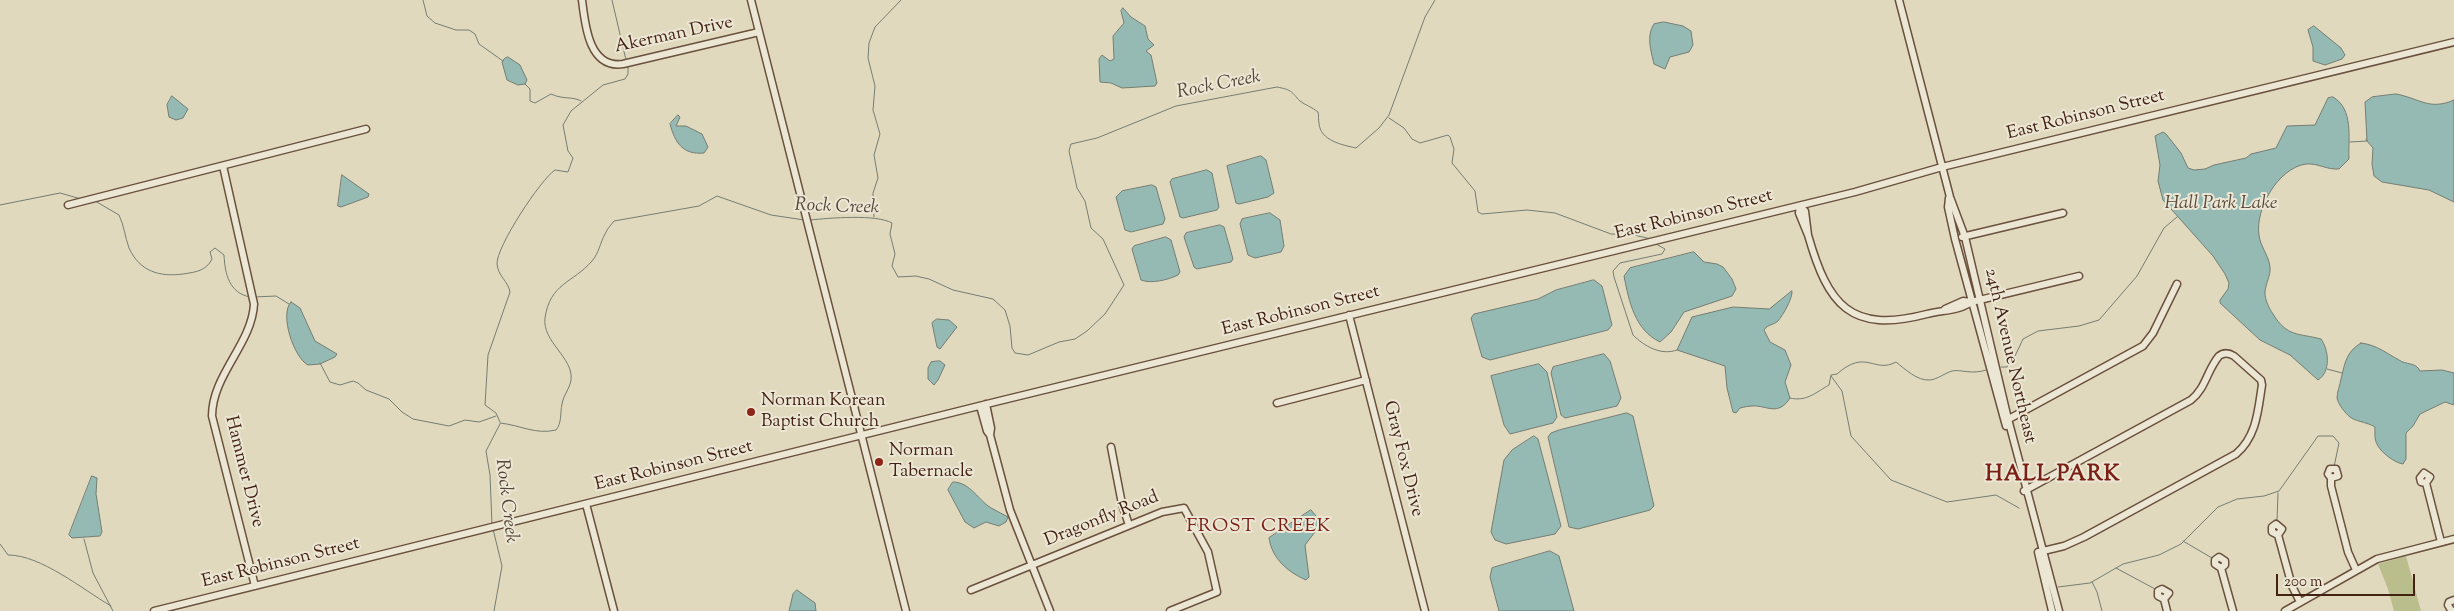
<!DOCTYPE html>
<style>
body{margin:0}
#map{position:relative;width:2454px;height:611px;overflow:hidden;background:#e1d9be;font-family:"Sorts Mill Goudy",serif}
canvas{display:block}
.scale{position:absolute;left:2276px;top:574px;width:139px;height:22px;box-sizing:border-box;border:2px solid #432212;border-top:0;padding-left:6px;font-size:15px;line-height:18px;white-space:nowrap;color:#432212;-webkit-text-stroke:4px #ece6d5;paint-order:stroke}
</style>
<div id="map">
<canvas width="2454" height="611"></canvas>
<div class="scale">200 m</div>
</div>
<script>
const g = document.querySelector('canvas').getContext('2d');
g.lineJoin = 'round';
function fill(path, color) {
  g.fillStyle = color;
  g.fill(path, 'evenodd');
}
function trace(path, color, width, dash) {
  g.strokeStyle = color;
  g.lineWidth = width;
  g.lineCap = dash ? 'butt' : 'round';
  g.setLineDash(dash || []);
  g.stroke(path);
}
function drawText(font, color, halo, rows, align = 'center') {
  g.font = font + ' "Sorts Mill Goudy",serif';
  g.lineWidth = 4;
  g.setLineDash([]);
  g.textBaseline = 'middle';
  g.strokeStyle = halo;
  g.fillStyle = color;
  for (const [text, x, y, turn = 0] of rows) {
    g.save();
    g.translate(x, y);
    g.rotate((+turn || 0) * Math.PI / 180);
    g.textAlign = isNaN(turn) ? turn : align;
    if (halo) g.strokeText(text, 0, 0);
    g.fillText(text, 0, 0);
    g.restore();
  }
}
fill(new Path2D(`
 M2406,556L2421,611H2394L2388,589L2378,564Z`), '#babd8c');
const water = new Path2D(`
 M1123,8L1131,17L1145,26L1148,39L1154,45L1146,51L1151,55L1157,83L1155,86L1122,88L1111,83L1100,82L1099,59L1102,55L1110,61L1114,59L1113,36L1124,23L1121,11Z
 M1664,22L1683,26L1691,31L1693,45L1689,52L1670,57L1665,69L1654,64C1651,51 1646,36 1654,24Z
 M2314,26L2341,48L2345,55L2342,59L2325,65L2313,61V47L2308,30Z
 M508,57L520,65L527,80L525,84L518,85L507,80L502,62L504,59Z
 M2396,94C2419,98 2429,111 2454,100V202L2429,190L2382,182L2374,176L2372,164L2373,148L2367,141L2365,102L2372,97Z
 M172,96L188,109L183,118L176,120L169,117L167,105Z
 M2333,97C2354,109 2348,138 2349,159L2339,169C2327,170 2318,163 2306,164C2278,168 2255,209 2259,235C2260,246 2269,256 2270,267C2271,276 2265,284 2265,293C2265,300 2269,308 2273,314C2287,337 2298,333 2321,339C2329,350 2331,372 2318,380L2290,355L2260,340L2220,303V300L2228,289L2229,283L2225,274L2213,256L2163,200L2158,181L2160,165L2155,136L2163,132L2166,134L2181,153L2188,168L2194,170L2205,169L2214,165L2246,158L2251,154L2276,148L2287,126L2315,125L2328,98Z
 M678,115L680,117L676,126H686L702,134L708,147L704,153C683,155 675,143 670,124Z
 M1261,156L1266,160L1274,193L1268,197L1239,204L1236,203L1227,166Z
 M1207,170L1212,173L1219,207L1217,210L1183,218L1180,217L1170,182L1172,179Z
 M342,175L369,194L368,197L341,207L338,206Z
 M1152,185L1156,187L1165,219L1163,224L1131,232L1125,230L1116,197L1122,191Z
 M1270,213L1280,220L1284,246L1281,252L1255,258L1248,255L1240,224L1242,219Z
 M1220,225L1224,227L1233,259L1231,262L1197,269L1194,267L1184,237L1186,233Z
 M1166,237L1171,240L1180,272L1178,275C1168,280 1151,284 1141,280L1132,249L1134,246Z
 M1694,252L1704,262L1717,264L1723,267L1732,279L1736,289L1732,296L1684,312L1671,332L1660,342C1635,330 1629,302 1624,276L1630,268Z
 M1594,280L1602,286L1612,325L1608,330L1490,360L1482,357L1471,318L1474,314L1538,299L1556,290Z
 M1792,291C1793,298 1783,315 1778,321C1774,325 1768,324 1764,330L1770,342L1785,350L1791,365L1785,382L1790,398C1778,417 1766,405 1753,406C1749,406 1744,407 1740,408L1736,413L1733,412L1727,388L1725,366L1677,350L1692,317L1733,307L1769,309Z
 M291,302L300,308L315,341L337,354L335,357L320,364L308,365C294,358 279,314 291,302Z
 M937,319L949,320L957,327L940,349L937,347L932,323Z
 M2361,343C2377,345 2386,353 2399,360C2406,365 2416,362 2420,371L2442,370L2454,373V405L2445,402L2420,414L2413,426L2406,433V459L2403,464C2395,463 2382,453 2378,446C2374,440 2375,433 2375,427C2367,422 2354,421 2350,417C2345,413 2338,404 2337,398C2337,392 2340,385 2341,379C2345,363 2346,352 2361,343Z
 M1604,354L1610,361L1621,398L1617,406L1565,418L1561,415L1551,373L1553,367Z
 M940,361L945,365L938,380L934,385L928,379V368L931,362Z
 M1539,364L1547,372L1557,417L1553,423L1510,434L1504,425L1491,376Z
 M1627,413L1633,416L1654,506L1650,510L1578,529L1569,527L1548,437L1551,433L1559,430Z
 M1534,436L1538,439L1561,526L1555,534L1506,544L1495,540L1491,532L1504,460L1512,450Z
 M92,476L97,478L96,494L102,532L100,536L72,538L69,535Z
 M953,482C971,482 979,502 993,509C998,512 1003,514 1008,517L1006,522L999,526L986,522L974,528L965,522L948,490Z
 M1311,510L1322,523L1305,545L1309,577L1306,580C1288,572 1272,559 1269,538Z
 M1550,551L1559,556L1574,611H1499L1490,577L1492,568Z
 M797,590L815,603L816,611H789L793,594Z`);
fill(water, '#94bab3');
trace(water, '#747d73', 1);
trace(new Path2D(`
 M423,0L427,16L435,23L456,30H469L475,34L479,44L503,61
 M612,0L626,60
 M525,84L530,89V101L535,103L551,94C564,100 573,96 581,101
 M1389,118L1404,128L1412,139L1420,143L1448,135L1450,137L1454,149L1452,163L1475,191L1478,212L1482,214L1527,210L1555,213L1611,234L1634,235L1651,239
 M2350,142L2367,141L2366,139
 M95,201L119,215C124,225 125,237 129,248C140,272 160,277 183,274C196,272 206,271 212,259L210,252L215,248L224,255C225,274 229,293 250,297
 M0,205L60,193L81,199
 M874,217L873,193L878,178L874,155L880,134L873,110L875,86L868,58L869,43L875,27L901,0
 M810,220C830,218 876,214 892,223L890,234L895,254L892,266L898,277L916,276L929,279L953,290L993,299L1005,310L1010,326L1012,348L1015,353L1028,355L1059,342L1075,339L1087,331L1105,314L1124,285L1103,239L1091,228L1085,201L1077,188L1069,151L1071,144L1097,138L1176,106L1277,87C1293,90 1291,92 1300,101C1305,105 1312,107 1318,112C1319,116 1318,119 1319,123C1320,141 1343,145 1356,148L1379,128L1389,115L1425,17L1435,0
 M1656,244L1665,249L1662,254L1620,263L1613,271L1614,277L1633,335C1644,346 1661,356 1677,350
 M254,297L276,296L289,304
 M320,363L330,382L340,385L353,381L358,383L366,390L389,399L402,412L413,419L449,426L465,420L479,422L496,416
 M2001,367H2007L2015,356L2023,339L2038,331L2079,326L2099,320L2137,276L2164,228L2177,217
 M2327,369L2342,373
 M1831,376L1842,391L1851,436L1891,480L1947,502L1996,495L2019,508
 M1790,398C1806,402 1815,393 1829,385L1831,375L1837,374C1866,348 1874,374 1896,362C1905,369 1917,381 1930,380C1938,379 1945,373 1952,371C1960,369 1972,375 1986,370
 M500,422L496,413L485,405L488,355L510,292C508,281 498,276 497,264C496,247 541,179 555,170L568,172L573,158L568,151L563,125L571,111L603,85L625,79L628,74V67
 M500,423C520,425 536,435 556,430C562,423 560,413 562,404C563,396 570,388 571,380C574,358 542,342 545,318C550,283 573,283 592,261C599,253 600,243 605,234C607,229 611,225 614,221L699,206L717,196L771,215L804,220
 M2277,521L2278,493
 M492,525L490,475L486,451L500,424
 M493,529L502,566L494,611
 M84,539L93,573L113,611
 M2183,541L2212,558
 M0,544L8,555C41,555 82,589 111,606
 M2116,568L2155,589
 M2092,582L2097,592L2102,611
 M2058,587L2090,583L2123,564L2159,555L2181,544L2218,507L2237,499L2264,496L2279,491L2318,436H2333L2339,443L2334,467`), '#747d73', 1);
const minor = new Path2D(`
 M582,0C585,25 589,69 623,64L759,32
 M751,0L906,611
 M1899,0L1950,197L1965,237L2008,419L2059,611
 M223,166L254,304C252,344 212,375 212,416L255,586
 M1949,198L1948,207L1955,239L2006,426
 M68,205L366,129
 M1800,206L1805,211L1808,235L1799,213Z
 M1808,235C1828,305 1850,334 1927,314C1942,310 1959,311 1971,302L2079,276
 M1962,237L2063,213
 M1945,309L1963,301L1971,302
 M1349,315L1425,611
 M1277,403L1366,380
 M986,404L991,428L990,435
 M980,406L987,431L990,435L1010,510L1050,611
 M2007,420L2143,346L2153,333L2177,284
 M1111,447L1122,504L1129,525
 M2331,478L2338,476L2336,469H2330L2328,474L2331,478V486L2348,552L2356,570
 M2426,483L2430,477L2424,473L2420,478L2421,482L2426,483L2441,542
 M2024,491L2191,400C2206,388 2207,370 2219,356C2224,352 2229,353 2234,356L2261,380L2262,385C2258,410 2257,436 2236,454L2084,537L2064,546L2039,552
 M586,504L614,611
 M2278,535L2282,529L2276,524L2272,527V532L2278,535L2292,586L2300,602
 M2038,552L2052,611
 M2221,568L2225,565V561L2219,557L2215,560V564L2221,568L2233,611
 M971,590L1162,512L1184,508L1208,552L1217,592L1170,611
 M2164,599L2169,593L2162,589L2158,591V596L2164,599L2167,611
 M2454,600L2449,602L2448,605L2451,610L2454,611
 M154,611L999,401L1855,192L1942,167L2454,42
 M2285,611L2377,559L2454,539`);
trace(minor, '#6a503d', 9);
trace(minor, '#ece6d5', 6);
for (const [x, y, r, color] of [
 [751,412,5,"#8f2418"],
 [879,462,5,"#8f2418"]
]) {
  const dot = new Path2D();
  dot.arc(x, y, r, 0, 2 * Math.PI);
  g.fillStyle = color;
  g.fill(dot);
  trace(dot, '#ece6d5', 2);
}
drawText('18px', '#432212', '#ece6d5', [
 ["Akerman Drive",674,36,-12],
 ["East Robinson Street",2086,116,-14],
 ["East Robinson Street",1694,216,-14],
 ["East Robinson Street",1301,312,-14],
 ["24th Avenue Northeast",2009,356,77],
 ["Gray Fox Drive",1402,459,76],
 ["East Robinson Street",674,467,-14],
 ["Hammer Drive",243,472,76],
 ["Dragonfly Road",1102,520,-22],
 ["East Robinson Street",281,564,-14]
]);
drawText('18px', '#432212', '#ece6d5', [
 ["Norman Korean",761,402],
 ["Baptist Church",761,423],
 ["Norman",889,452],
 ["Tabernacle",889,473]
], 'left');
drawText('italic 19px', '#57483a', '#ece6d5', [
 ["Rock Creek",1219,86,-11],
 ["Hall Park Lake",2221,205],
 ["Rock Creek",837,208,2],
 ["Rock Creek",505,501,83]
]);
g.letterSpacing = '1px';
drawText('19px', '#7a1f14', '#ece6d5', [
 ["FROST CREEK",1259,528]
]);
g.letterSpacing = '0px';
g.letterSpacing = '1px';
drawText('bold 22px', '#7a1f14', '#ece6d5', [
 ["HALL PARK",2053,476]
]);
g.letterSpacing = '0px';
</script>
